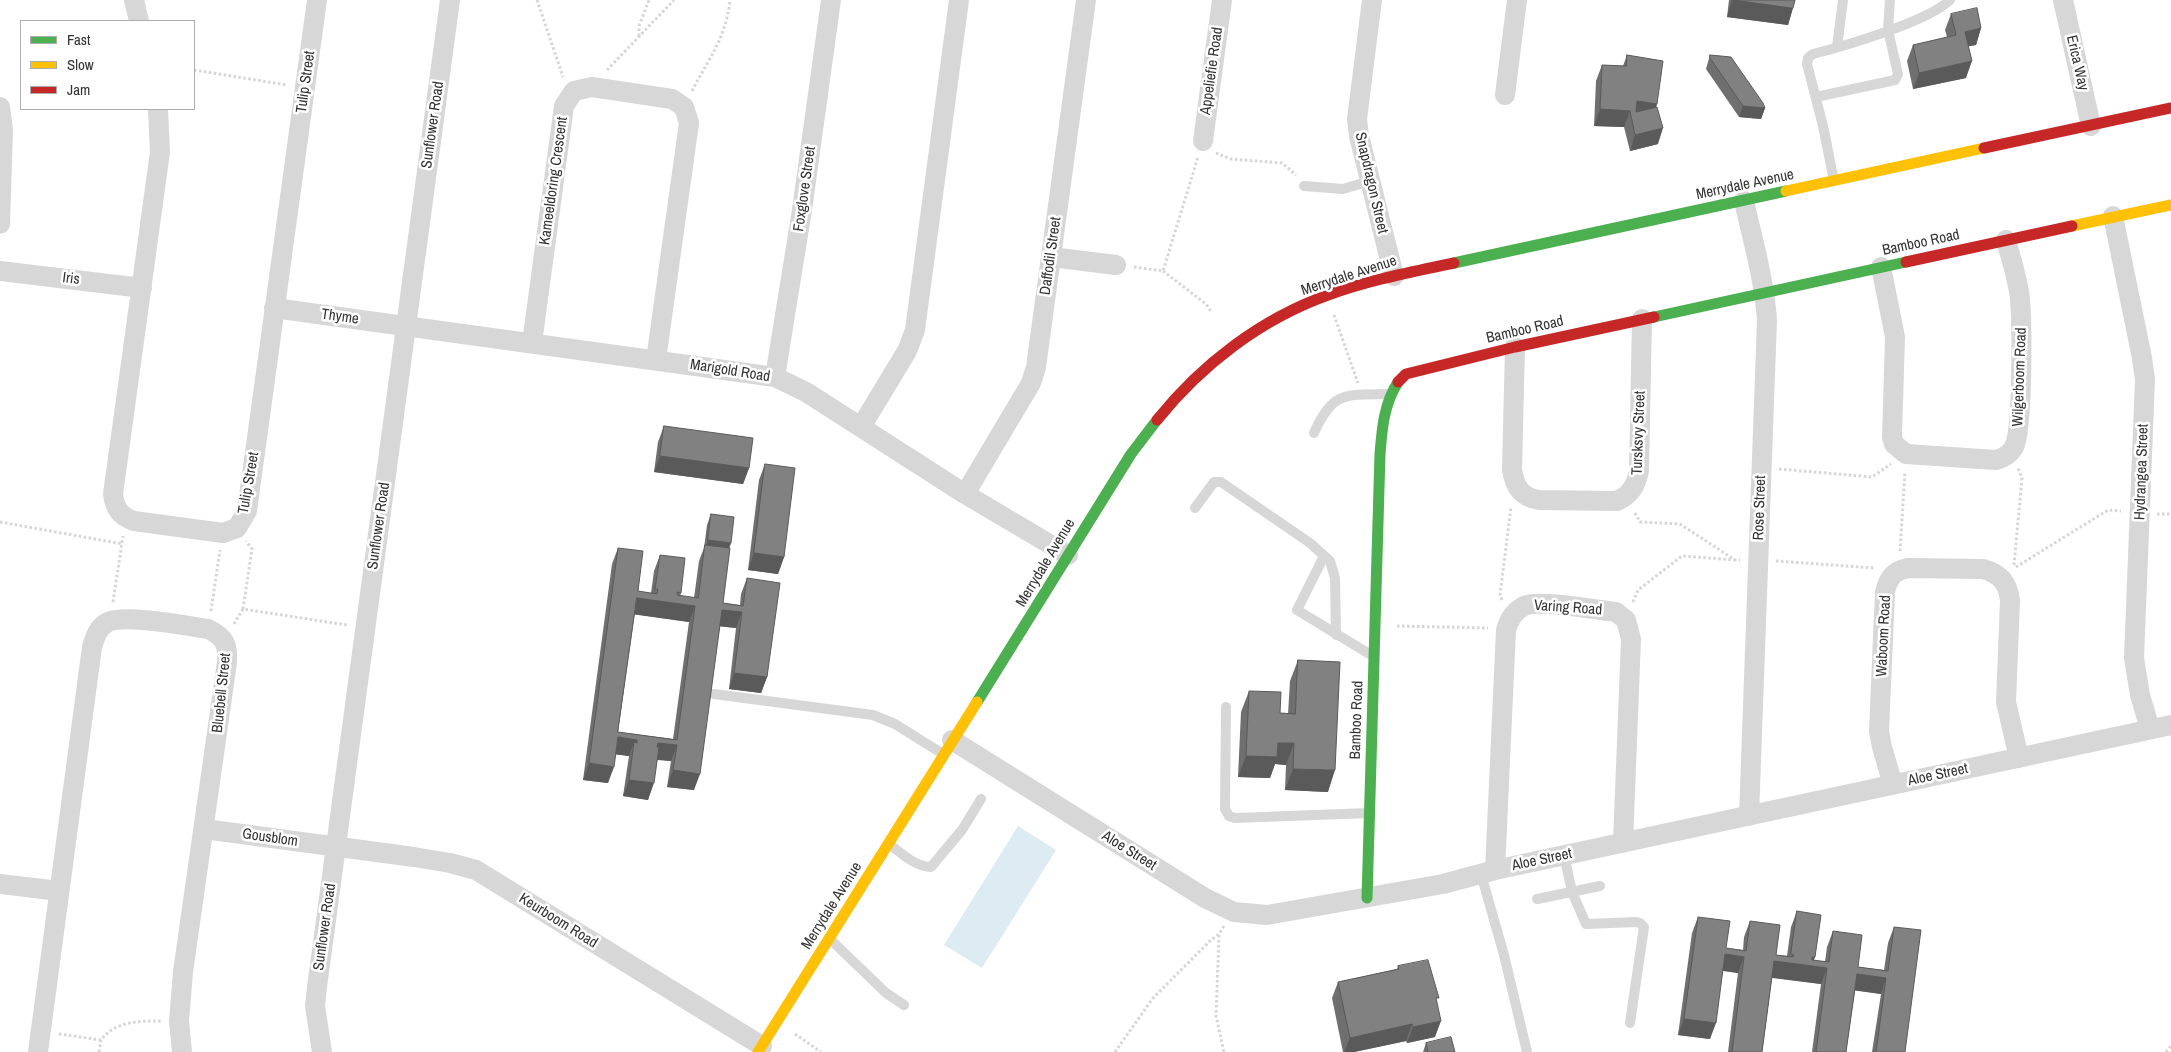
<!DOCTYPE html>
<style>
body{margin:0}
#map{position:relative;width:2171px;height:1052px;overflow:hidden;background:#fff;font-family:"Archivo Narrow",sans-serif}
canvas{display:block}
.legend{position:absolute;left:20px;top:20px;width:175px;height:90px;box-sizing:border-box;background:#fff;border:1px solid #adadad;margin:0;padding:6px 9px;list-style:none;font-size:15px;color:#333}
.legend li{display:flex;align-items:center;gap:10px;height:25px}
.legend b{width:25px;border:1px solid #adadad}
</style>
<div id="map">
<canvas width="2171" height="1052"></canvas>
<ul class="legend">
<li><b style="height:6px;background:#4caf50"></b>Fast</li>
<li><b style="height:6px;background:#ffc107"></b>Slow</li>
<li><b style="height:6px;background:#c62828"></b>Jam</li>
</ul>
</div>
<script>
const g = document.querySelector('canvas').getContext('2d');
g.lineJoin = 'round';
function fill(path, color) {
  g.fillStyle = color;
  g.fill(path, 'evenodd');
}
function trace(path, color, width, dash) {
  g.strokeStyle = color;
  g.lineWidth = width;
  g.lineCap = dash ? 'butt' : 'round';
  g.setLineDash(dash || []);
  g.stroke(path);
}
function drawText(font, color, halo, rows, align = 'center') {
  g.font = font + ' "Archivo Narrow",sans-serif';
  g.lineWidth = 5;
  g.setLineDash([]);
  g.textBaseline = 'middle';
  g.strokeStyle = halo;
  g.fillStyle = color;
  for (const [text, x, y, turn = 0] of rows) {
    g.save();
    g.translate(x, y);
    g.rotate((+turn || 0) * Math.PI / 180);
    g.textAlign = isNaN(turn) ? turn : align;
    if (halo) g.strokeText(text, 0, 0);
    g.fillText(text, 0, 0);
    g.restore();
  }
}
fill(new Path2D(`
 M1018,826L1056,850L982,968L944,945Z`), '#ddebf3');
trace(new Path2D(`
 M537,0L563,77
 M639,36V26L649,0
 M194,70L287,85
 M607,70L674,0
 M692,91C709,58 726,38 730,0
 M1216,153L1231,159L1282,163L1296,175
 M1134,267L1163,271L1198,157
 M1163,271L1206,304L1212,313
 M1334,315L1358,383
 M1779,469L1872,477L1891,464
 M1635,513L1640,522L1680,524L1735,560H1740
 M2157,514H2171
 M0,522L123,544
 M1900,551L1905,472
 M1776,561L1874,568
 M2014,565L2022,478L2018,468
 M2016,567L2108,510L2121,511
 M1502,600L1500,595L1511,507
 M113,602L123,536
 M1633,602L1638,590L1682,556L1735,560
 M243,609L252,549L246,541
 M211,611L220,550
 M234,624L243,609L347,625
 M1397,626L1488,628
 M1219,935L1216,1016L1224,1052
 M59,1034L101,1040C115,1021 139,1021 161,1021
 M795,1034L821,1052
 M99,1052L101,1040
 M1115,1052L1153,998L1210,941L1219,934L1224,926
 M2166,1052L2171,1046`), '#d6d6d6', 3, [2.5, 2.5]);
trace(new Path2D(`
 M1837,47L1843,0
 M1816,97L1895,80L1898,74L1888,30L1890,0
 M1834,181L1823,126L1807,64L1808,58L1813,54C1845,46 1929,21 1950,0
 M1304,186L1343,189L1370,181
 M1314,433C1333,390 1346,395 1389,394
 M1195,508L1214,482H1221L1310,543L1330,561L1335,578L1336,635
 M1324,556L1297,610L1371,655
 M714,694L873,715L895,724L943,754
 M1226,707L1225,809L1229,816L1235,818L1369,813
 M889,844C901,853 916,867 931,867L962,830L981,799
 M1564,855L1572,892L1586,924L1636,922L1640,923L1644,927L1630,1023
 M1481,874L1504,955L1527,1052
 M1537,899L1600,886
 M830,939L886,993L904,1005`), '#d7d7d7', 10);
trace(new Path2D(`
 M134,0L139,21
 M1372,0L1357,119L1359,136L1394,276
 M2063,0L2091,126
 M1505,95L1517,0
 M0,107L3,130L0,224
 M158,109L160,152L113,494C115,509 120,516 134,521L223,533L237,528L247,511L317,0
 M1203,141L1222,0
 M1744,201C1753,241 1764,279 1767,320L1749,816
 M2113,216L2142,358L2145,379L2134,658L2140,695L2150,729
 M1051,257L1116,265
 M1881,267L1895,337L1892,437L1894,444L1906,454L1996,460C2004,458 2010,454 2014,447C2023,430 2022,323 2020,299C2018,279 2011,259 2006,240
 M0,271L142,288
 M274,308L775,377L806,392L965,494L1068,555
 M532,343L564,106L574,91L592,87L672,99L684,107L689,123L656,360
 M1515,347L1512,470C1515,487 1521,497 1539,500L1617,501C1630,495 1636,486 1639,471L1642,319
 M775,377L802,210L831,0
 M861,427L907,351L915,330L959,0
 M965,494L1031,383L1036,367L1086,0
 M952,740L1205,898L1234,912L1267,915L1443,884L1495,870L2171,725
 M1893,785L1882,747L1879,731L1885,592C1888,578 1894,570 1909,568L1983,569C2001,574 2008,583 2010,601L2006,702L2019,758
 M204,829L414,857L450,863L476,870L762,1046
 M1495,870L1506,630C1509,620 1513,612 1524,606C1539,599 1597,610 1616,612L1626,620L1631,639L1623,843
 M0,884L59,891
 M38,1052L92,647C95,637 98,627 108,622C125,614 188,626 208,629C225,637 228,645 227,662L183,972L179,1021L182,1052
 M322,1052L315,1006L317,987L450,0`), '#d7d7d7', 20);
trace(new Path2D(`
 M1454,263L1786,191
 M1654,317L1906,262
 M977,702L1131,454L1157,420
 M1367,898L1380,454C1382,428 1384,404 1398,382`), '#4caf50', 11);
trace(new Path2D(`
 M1786,191L1984,148
 M2072,226L2171,205
 M758,1052L977,702`), '#ffc107', 11);
trace(new Path2D(`
 M1984,148L2171,108
 M1906,262L2072,226
 M1398,382L1406,374L1515,347L1654,317
 M1157,420C1202,364 1261,319 1328,295C1369,280 1412,272 1454,263`), '#c62828', 11);
fill(new Path2D(`
 M1729,0H1795L1788,25L1727,17Z
 M1951,14L1981,28L1976,45L1968,46L1966,78L1913,89L1907,61L1913,45L1947,37L1945,30Z
 M1627,55L1657,104L1656,107L1658,144L1630,151L1624,127L1594,126L1596,81L1602,65L1623,66Z
 M1710,55L1765,108L1761,119L1739,117L1706,69Z
 M664,426L749,468L743,484L654,472L658,442Z
 M765,464L784,557L778,574L748,570L759,480Z
 M711,514L731,543L729,548L723,603L740,605L741,594L747,578L767,677L761,693L729,689L736,628L720,626L694,790L667,787L671,761L657,760L648,800L623,796L629,756L615,754L608,783L583,780L612,564L618,548L638,591L651,593L654,571L660,555L681,593L680,596L694,598L699,561L704,548L707,525ZM634,614L689,622L673,739L618,732Z
 M1298,660L1328,792L1285,790L1286,765L1275,764L1270,778L1238,777L1241,712L1249,691L1280,713L1288,714L1290,681Z
 M1797,911L1814,960L1825,962L1827,947L1833,931L1858,967L1884,970L1888,943L1894,927L1905,1052H1872L1881,994L1855,990L1846,1052H1812L1821,984L1772,978L1762,1052H1728L1738,973L1723,971L1710,1039L1678,1035L1692,933L1698,917L1726,948L1743,950L1744,937L1750,921L1776,955L1787,956L1791,927Z
 M1398,966L1437,1003L1435,1037L1407,1043L1406,1041L1354,1052H1343L1332,998L1338,982L1397,969Z
 M1426,1043L1455,1052H1423Z`), '#6f6f6f');
fill(new Path2D(`
 M1732,0L1793,8L1788,25L1727,17Z
 M1981,28L1976,45L1959,48L1965,32Z
 M1972,61L1966,78L1913,89L1919,73Z
 M1637,101L1657,104L1651,120L1631,117Z
 M1743,106L1765,108L1761,119L1739,117Z
 M1600,109L1630,111L1624,127L1594,126Z
 M1663,128L1658,144L1630,151L1635,135Z
 M660,456L749,468L743,484L654,472Z
 M708,540L731,543L727,554L705,548Z
 M754,553L784,557L778,574L748,570Z
 M637,598L695,606L689,622L631,614Z
 M722,610L742,612L736,628L716,626Z
 M734,673L767,677L761,693L729,689Z
 M618,737L637,740L633,752L634,742L629,756L612,754Z
 M658,743L677,745L671,761L652,759Z
 M1278,743H1294L1286,765L1275,764L1270,778L1238,777L1246,756Z
 M589,763L614,767L608,783L583,780Z
 M1293,769L1335,770L1328,792L1285,790Z
 M673,770L700,774L694,790L667,787Z
 M629,780L654,783L648,800L623,796Z
 M1725,954L1744,957L1738,973L1719,970Z
 M1812,957H1815L1812,966L1827,968L1821,984L1768,977L1774,961Z
 M1857,974L1886,978L1881,994L1851,990Z
 M1684,1019L1716,1023L1710,1039L1678,1035Z
 M1441,1021L1435,1037L1407,1043L1413,1027Z
 M1412,1024L1406,1041L1354,1052H1344L1350,1038Z`), '#5a5a5a');
const building = new Path2D(`
 M1733,0H1795L1793,8Z
 M1977,8L1981,28L1965,32L1972,61L1919,73L1913,45L1956,35L1951,14Z
 M1627,55L1663,61L1657,104L1637,101L1636,112L1657,107L1663,128L1635,135L1630,111L1600,109L1602,65L1626,66Z
 M1710,55L1731,57L1763,103L1765,108L1743,106L1710,58Z
 M664,426L753,438L749,468L660,456Z
 M765,464L795,468L784,557L754,553Z
 M711,514L734,517L731,543L708,540Z
 M705,545L730,548L723,603L743,606L747,578L780,583L767,677L734,673L742,612L722,610L700,774L673,770L677,745L658,743L657,747H659L654,783L629,780L634,742L637,743V740L618,737L614,767L589,763L618,548L643,551L638,591L657,594L658,589H655L660,555L685,558L681,593L677,592V595L698,598ZM637,598L695,606L677,740L618,732Z
 M1298,660L1340,662L1335,770L1293,769L1294,743H1278L1277,757L1246,756L1249,691L1281,692L1280,713L1295,714Z
 M1797,911L1821,915L1815,957H1812V960L1829,962L1833,931L1862,935L1858,967L1888,971L1894,927L1921,930L1905,1052H1876L1886,978L1857,974L1846,1052H1816L1827,968L1774,961L1762,1052H1732L1744,957L1725,954L1716,1023L1684,1019L1698,917L1730,921L1726,948L1746,951L1750,921L1780,925L1776,955L1793,957L1794,955L1791,954Z
 M1428,960L1439,998H1436L1441,1021L1413,1027L1412,1024L1350,1038L1338,982L1399,969L1398,966Z
 M1451,1037L1455,1052H1428L1426,1043Z`);
fill(building, '#818181');
trace(building, '#5a5a5a', 1);
drawText('15px', '#333', '#fff', [
 ["Erica Way",2077,63,77],
 ["Appeliefie Road",1212,71,-82],
 ["Tulip Street",306,82,-82],
 ["Sunflower Road",433,125,-82],
 ["Kameeldoring Crescent",554,181,-82],
 ["Snapdragon Street",1371,183,77],
 ["Merrydale Avenue",1745,185,-12],
 ["Foxglove Street",805,189,-82],
 ["Bamboo Road",1921,243,-12],
 ["Daffodil Street",1051,256,-82],
 ["Merrydale Avenue",1349,276,-18],
 ["Iris",71,279,7],
 ["Thyme",340,317,8],
 ["Bamboo Road",1525,330,-13],
 ["Marigold Road",730,371,9],
 ["Wilgerboom Road",2020,377,-88],
 ["Tursksvy Street",1639,433,-88],
 ["Hydrangea Street",2142,472,-88],
 ["Tulip Street",249,483,-80],
 ["Rose Street",1760,508,-88],
 ["Sunflower Road",379,526,-82],
 ["Merrydale Avenue",1046,563,-59],
 ["Varing Road",1568,608,4],
 ["Waboom Road",1884,636,-87],
 ["Bluebell Street",222,693,-84],
 ["Bamboo Road",1357,720,-88],
 ["Aloe Street",1938,775,-12],
 ["Gousblom",270,838,8],
 ["Aloe Street",1129,851,32],
 ["Aloe Street",1542,860,-12],
 ["Merrydale Avenue",832,906,-58],
 ["Keurboom Road",558,921,32],
 ["Sunflower Road",325,927,-82]
]);
</script>
